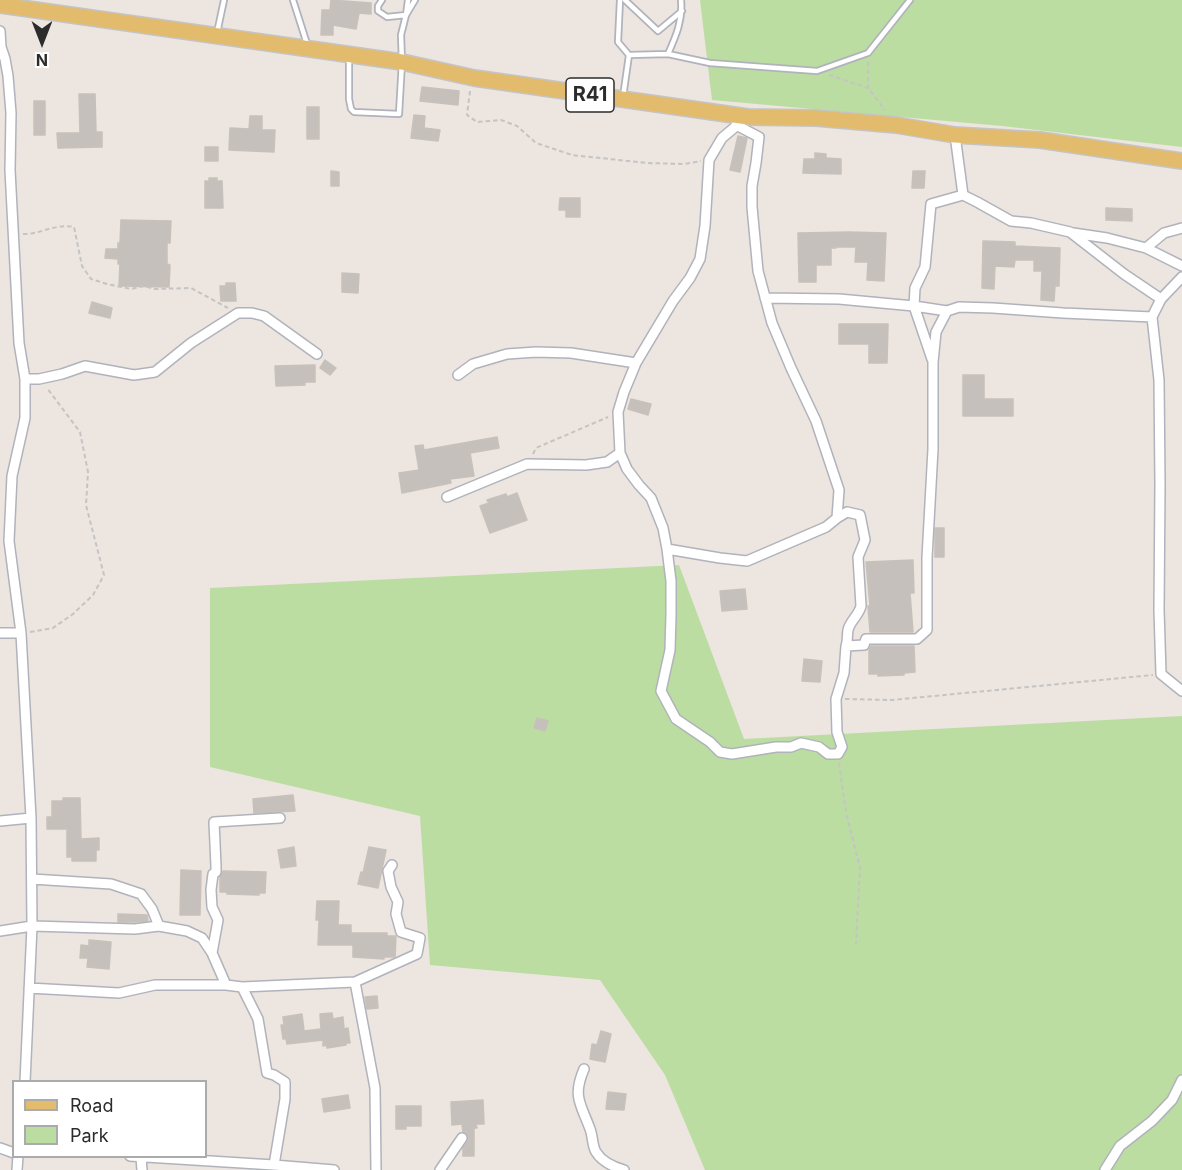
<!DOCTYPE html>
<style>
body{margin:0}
#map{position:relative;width:1182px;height:1170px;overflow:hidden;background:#ece5e0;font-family:Inter,sans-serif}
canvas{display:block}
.legend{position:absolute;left:12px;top:1080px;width:195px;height:78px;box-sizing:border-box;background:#fff;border:2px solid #ababab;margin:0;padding:8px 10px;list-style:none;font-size:18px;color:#2c2c2c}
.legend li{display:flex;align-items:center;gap:12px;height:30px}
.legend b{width:30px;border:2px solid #ababab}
.north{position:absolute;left:12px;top:12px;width:60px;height:60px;-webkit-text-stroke:4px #fff;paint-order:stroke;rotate:180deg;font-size:16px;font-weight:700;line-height:24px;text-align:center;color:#2c2c2c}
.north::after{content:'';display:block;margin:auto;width:21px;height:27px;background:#2c2c2c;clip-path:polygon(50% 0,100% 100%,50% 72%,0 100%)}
</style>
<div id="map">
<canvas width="1182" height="1170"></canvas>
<ul class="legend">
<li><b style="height:8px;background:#e3bb6d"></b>Road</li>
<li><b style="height:16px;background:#bcdda2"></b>Park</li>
</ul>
<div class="north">N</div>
</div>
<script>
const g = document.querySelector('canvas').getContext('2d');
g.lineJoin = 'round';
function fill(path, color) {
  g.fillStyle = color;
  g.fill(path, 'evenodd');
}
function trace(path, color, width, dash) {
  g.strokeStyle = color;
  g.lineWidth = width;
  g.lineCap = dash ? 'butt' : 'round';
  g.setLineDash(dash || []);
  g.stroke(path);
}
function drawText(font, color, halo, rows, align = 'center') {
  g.font = font + ' Inter,sans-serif';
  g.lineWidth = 5;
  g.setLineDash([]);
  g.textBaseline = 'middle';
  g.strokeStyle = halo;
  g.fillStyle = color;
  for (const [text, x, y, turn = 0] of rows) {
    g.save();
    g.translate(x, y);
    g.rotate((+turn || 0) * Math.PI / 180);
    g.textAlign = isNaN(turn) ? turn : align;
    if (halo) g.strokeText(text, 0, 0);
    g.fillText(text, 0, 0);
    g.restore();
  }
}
fill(new Path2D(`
 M700,0H1182V147L1002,126L712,100Z
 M679,565L744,739L1182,716V1170H705L665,1075L600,980L430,965L420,816L210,767V588Z`), '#bcdda2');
const building = new Path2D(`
 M331,0L371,3V14L359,13L356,29L333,25V35H321L322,10H330Z
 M422,87L459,91L458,105L420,101Z
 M79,94H95L96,132H102V147L58,148L57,133H80Z
 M34,101H45V135H34Z
 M307,107H319V139H307Z
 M414,115L425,116L424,128L440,130L438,141L411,138Z
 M250,116H262V130H275L274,152L229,150L230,128L249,129Z
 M738,136L747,138L740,172L730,170Z
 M205,147H218V161H205Z
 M815,153L826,154V158L841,159V174L803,173L804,159H815Z
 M331,171L339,172V186H331Z
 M913,171H925L924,188H912Z
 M209,178H217V181H222L223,208H205V181H209Z
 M560,198H580V217H566V210H559Z
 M1106,208L1132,209V221L1106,220Z
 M121,220L171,221L170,243H167V264L170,265L169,287L119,286L120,264H118V259L105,258L106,249H118V243H120Z
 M849,232L886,233L884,281L867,280L868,262H855L856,247H836V248H831V265H816V282H799L798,233Z
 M983,241L1015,242V246L1060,248L1059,286H1055L1054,301L1041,300L1042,271H1034V260H1015L1014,267L995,266L994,289L982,288Z
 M342,273L359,274L358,293L342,292Z
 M226,283H235L236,301H221L220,286H226Z
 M92,302L112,308L110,318L89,313Z
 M839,324H888L887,363H869V344H839Z
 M325,360L336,368L330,375L320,368Z
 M315,365V382H305V385L276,386L275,366Z
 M963,375H984V399H1013V416H963Z
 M631,399L651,404L648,415L628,409Z
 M497,437L499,448L470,453L474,476L450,479L451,483L402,493L399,473L419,470L415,446L423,445L424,450Z
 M517,493L527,520L490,533L480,506L489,503L487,500L506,494L507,497Z
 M935,528H944V557H935Z
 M913,560L914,593H910L913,632H870L868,606H870L866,562Z
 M745,589L747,609L722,611L720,591Z
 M871,646H914L915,672L904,673V675L878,676V674H869V650Z
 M804,659L822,661L820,682L802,681Z
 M537,718L548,721L545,731L534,728Z
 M293,795L295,811L254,813L253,799Z
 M63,798H80L81,839L99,838V850H96V861H72V857H67V829H47V817H52V801H63Z
 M294,847L296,866L281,868L278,850Z
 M369,847L386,850L378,888L358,884L361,872L363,873Z
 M181,870L201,871L200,915H180Z
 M223,871L266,872L265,893H259V895L227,894V892H220V877Z
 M317,901H339L338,925H351V933H387V936H396L395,957H384V959L353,957V945H318L319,920H316Z
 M118,914L147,915L148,921L135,922H118Z
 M89,940L111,942L109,969L87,967L88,958H80L81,945L89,946Z
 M377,996L378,1008L367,1009L365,997Z
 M332,1013L333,1019L343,1017L344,1029L348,1028L350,1043H346V1045L327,1048L326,1045L323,1046V1040L287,1044L286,1039H283L281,1025H284L283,1017L302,1014L304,1031L321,1029L320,1014Z
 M601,1031L611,1034L605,1062L590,1059L592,1044L597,1045Z
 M608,1092L626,1094L624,1110L606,1109Z
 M348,1095L350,1108L324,1112L322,1099Z
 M483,1100L484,1124H476L477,1128H474V1156H463V1148L468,1141V1136L463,1132L462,1124L452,1125L451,1102Z
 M396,1106H421V1126H406V1129H396Z`);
fill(building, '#c5c0bb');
trace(building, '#c7c1b9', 1.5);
const service = new Path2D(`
 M293,0L308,47
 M382,0L378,6V11L387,17L406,15L408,0
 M620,0L618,42L629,55L623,97
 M625,0L658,31L682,11
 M217,33L224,0
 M668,54C676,36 683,20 681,0
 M629,55L668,54L710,63L817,71L868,53L910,0
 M349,57V99L351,109L354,112L399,114L402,62L401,35L406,15L415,0`);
const minor = new Path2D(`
 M0,31L1,47L5,59L8,76L11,113L10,170L19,343L25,379V418L12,476L9,541L21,633L31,818L32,926L25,1082
 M955,135L963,195L977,202L1011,221L1031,223L1070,232L1124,274L1161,299
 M1073,233L1107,238L1146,248L1182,266
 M1146,248L1164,233L1182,228
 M1182,277L1161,299L1152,317L1159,380L1160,484L1159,610L1161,674L1182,691
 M765,298L839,299L914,306L947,311
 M932,359L914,306L915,288L925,267L931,204L963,195
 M458,375L473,364L507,354L536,352L571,353L636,363
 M25,379H39L62,374L85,366L134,375L155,372L191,343L238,313H252L264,316L317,354
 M620,453L627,469L639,485L651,498L663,528L667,549L671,581V615L670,650L661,691L676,719L710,742L720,752L732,754L776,747H791L801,743L819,747L828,754H838L842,747L837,732L836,699L844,673L846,646L864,645L866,639H917L927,630V558L933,449V362L936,332L947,311L959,307L993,308L1063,313L1152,317
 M447,497L527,464L586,465L607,462L620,453L618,412L624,392L636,363L673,301L690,278L700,259L705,226L709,160L722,138L741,122
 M837,518L847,512L860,515L865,540L858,557L861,606C859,615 850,621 848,630C847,635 848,641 846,646
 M667,549L720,558L747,561L826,527L837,518L839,490L816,421L791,368L772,323L758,271L752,207V186L756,163L759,137L736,125
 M0,633H21
 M0,821L31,818
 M32,879L111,884L141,894L152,909L159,926
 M0,931L32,926L135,929L159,926L187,931L202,938L212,953
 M355,982L375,1088L376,1170
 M226,985L212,953L218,920L212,907L211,890L213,874L216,872V866L214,822L280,818
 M242,987L258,1019L267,1073L274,1075L285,1082V1099L274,1165
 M29,988L119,993L155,985H226L242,987L355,982L417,954L420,938L401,932L396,914L398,902L391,887L388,871L392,865
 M584,1069C572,1097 581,1104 590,1129C593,1136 592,1146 596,1152C602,1162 614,1167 624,1170
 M0,1148L14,1153
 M130,1156L274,1165L334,1170
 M141,1157L142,1170
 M17,1170L18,1156
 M440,1170L462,1138
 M1105,1170L1120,1146L1152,1121L1172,1100L1182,1080`);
const primary = new Path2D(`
 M0,5L402,62L474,78L748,117L816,118L896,125L955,135L1040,140L1182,161`);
trace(service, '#b0b3bb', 8);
trace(minor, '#b0b3bb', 12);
trace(primary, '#c4c4c4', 18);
trace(new Path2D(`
 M868,62V88L885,110
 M829,75L868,88
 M470,91L467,115L477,122L501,120L517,126L536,143L572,155L647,163L684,164L701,161
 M23,234C39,235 55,223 74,227L82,266L91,279L107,284L131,289L144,286L155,289L191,288L228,308
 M533,454L536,448L608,417
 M30,632L53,628L73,614L93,595L104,575L86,505L88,472L80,432L47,388
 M845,699L892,700L1153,675
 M839,763L846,812L860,868L856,944`), '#c4c4c4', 2, [4.5, 3]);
trace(service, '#fff', 4.5);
trace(minor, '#fff', 9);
trace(primary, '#e3bb6d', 15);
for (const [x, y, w] of [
 [590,95,48]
]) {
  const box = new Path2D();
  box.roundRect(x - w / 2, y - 17, w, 34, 4.5);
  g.fillStyle = '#fff';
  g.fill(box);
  trace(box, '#2c2c2c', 1.5);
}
drawText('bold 20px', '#2c2c2c', null, [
 ["R41",590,95]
]);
</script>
